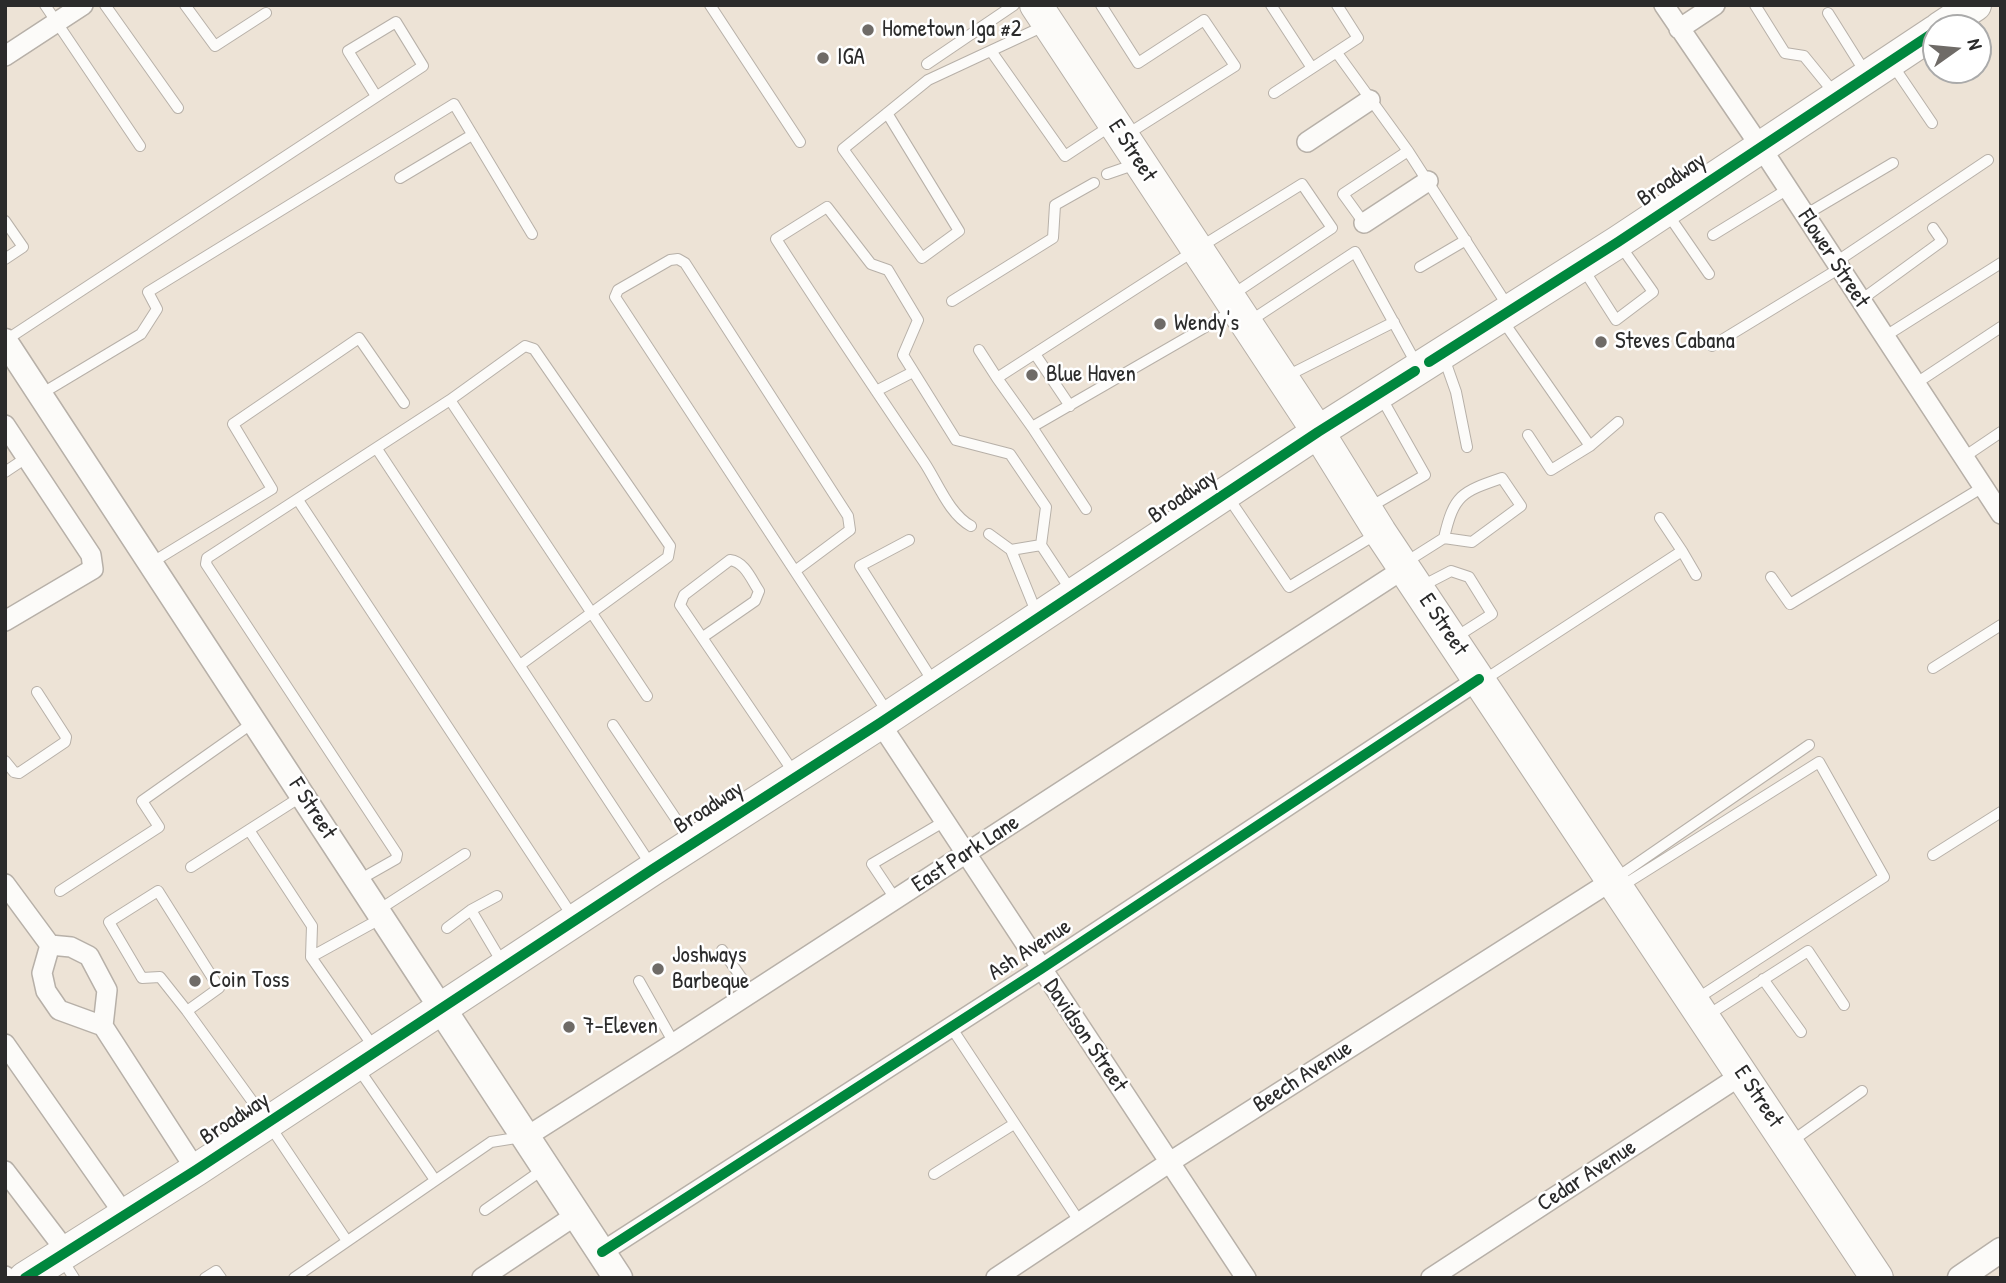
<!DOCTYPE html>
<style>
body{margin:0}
#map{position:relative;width:2006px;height:1283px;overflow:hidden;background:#ede3d6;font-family:"Patrick Hand",sans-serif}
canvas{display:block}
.frame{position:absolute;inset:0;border:7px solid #2b2b2b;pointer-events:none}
.north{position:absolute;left:1922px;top:14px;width:70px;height:70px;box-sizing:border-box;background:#fff;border:2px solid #aaa;border-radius:50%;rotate:75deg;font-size:19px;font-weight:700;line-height:28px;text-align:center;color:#2b2b2b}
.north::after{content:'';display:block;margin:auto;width:24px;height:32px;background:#6f6b67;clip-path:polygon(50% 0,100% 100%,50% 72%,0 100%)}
</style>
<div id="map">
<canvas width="2006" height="1283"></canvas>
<div class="frame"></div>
<div class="north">N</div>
</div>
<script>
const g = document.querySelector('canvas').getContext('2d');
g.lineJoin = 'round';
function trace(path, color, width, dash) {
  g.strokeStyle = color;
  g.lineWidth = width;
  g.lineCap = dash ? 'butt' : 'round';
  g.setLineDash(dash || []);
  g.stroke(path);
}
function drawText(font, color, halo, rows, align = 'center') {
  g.font = font + ' "Patrick Hand",sans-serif';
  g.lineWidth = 5;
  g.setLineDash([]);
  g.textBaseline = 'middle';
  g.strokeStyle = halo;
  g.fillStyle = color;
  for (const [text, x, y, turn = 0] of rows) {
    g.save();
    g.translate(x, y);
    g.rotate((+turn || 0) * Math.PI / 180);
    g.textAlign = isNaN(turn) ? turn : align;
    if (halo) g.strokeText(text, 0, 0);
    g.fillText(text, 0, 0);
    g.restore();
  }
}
const service = new Path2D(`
 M45,5L140,146
 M105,5L178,108
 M185,5L215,46L266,13
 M710,5L800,142
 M1101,5L1138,63L1204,20L1235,66L1126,135
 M1271,5L1312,68
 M1755,5L1785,53L1804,56L1835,94
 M1828,13L1865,72
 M991,51L1065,156L1112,125
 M1337,53L1408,151L1509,308
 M927,64L1014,5
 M1892,64L1932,123
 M1274,93L1358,38L1337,5
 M887,113L959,231L922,258L843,149L928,80L1044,26
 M1107,174L1136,164
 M400,178L472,135
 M1667,213L1709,274
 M1805,215L1893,163
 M5,221L23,247L5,259
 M1364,223L1343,194L1408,151
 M1713,235L1788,189
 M1836,262L1988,160
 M1420,267L1466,240
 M1584,270L1616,320L1653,292L1620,245
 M1861,300L1942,241L1933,228
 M952,301L1053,238L1055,205L1094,183
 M1250,321L1355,252L1417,365
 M1503,321L1590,446L1618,422
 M1884,337L2001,263
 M6,340L423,66L396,22L348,51L376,96
 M1712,346L1840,268
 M979,350L997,378L1197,249L1302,184L1332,228L1232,295
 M1035,354L1070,406
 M1444,358L1456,392L1467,447
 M1285,377L1394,322
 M997,378L1032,427L1233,311
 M1915,384L2001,327
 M876,391L913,372
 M41,394L141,334L157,309L148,292L454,104L532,234
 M450,400L647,696
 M1032,427L1086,509
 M1528,435L1551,470L1590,446
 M377,449L651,865
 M1964,457L2001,432
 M5,472L26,458
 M1228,497L1289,587L1378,533
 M298,500L573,917
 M1370,507L1425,475L1381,397
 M971,526C949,514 938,483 924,462C874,388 824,314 776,239L827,207L871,264L888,270L918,320L903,355L956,440L1010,454L1046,507L1041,545L1072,592
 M989,534L1011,550L1037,614
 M909,540L860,566L934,683
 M1011,550L1041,545
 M1682,551L1696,575
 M1406,562L1444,538L1472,542L1521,506L1502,478C1461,492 1454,495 1444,538
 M151,563L272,489L233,424L359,338L404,403
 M795,571L850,530L848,516L685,263L678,259L670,260L618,290L615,297L888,713
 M1771,577L1790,604L1983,487
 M1422,586L1451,571L1469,577L1492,614L1456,637
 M703,637L755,601L759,591C751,579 745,562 730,560L684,595L680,605L794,773
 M1933,668L2001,625
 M1484,680L1682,551L1660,518
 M613,725L690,840
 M5,761L14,772L19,773L65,742L66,737L37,692
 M249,830L312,926L311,957L375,1049
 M1933,855L2001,812
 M191,867L302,796
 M1616,878L1809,745
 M359,880L396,859L397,854L206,564L207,558L450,400L525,346L534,349L670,546L668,557L520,665
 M1622,886L1819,762L1884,877L1695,1000
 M60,891L159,827L142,801L254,722
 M158,891L219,988L187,1011L160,977L142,978L109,922Z
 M896,900L872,864L945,821
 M471,910L503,964
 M377,911L465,854
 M447,928L471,910L497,896
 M722,950L752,993
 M311,957L380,919
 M1763,979L1801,1032
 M639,981L674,1043
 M187,1011L268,1123L347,1241
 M1708,1015L1808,951L1844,1005
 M951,1027L1079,1221
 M358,1068L435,1180
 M1792,1141L1862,1091
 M934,1174L1014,1124
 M485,1210L545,1168
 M62,1259L74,1278
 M205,1278L216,1271L221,1278
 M294,1278L491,1142L522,1137`);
const minor = new Path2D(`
 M1664,5L1760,146L2001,514
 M1679,29L1715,5
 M5,56L83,5
 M1307,142L1370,100
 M1364,223L1428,181
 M5,425L91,555L93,569L5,621
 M880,723L1246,1278
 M5,884L50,945L71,947L89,956L107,990L103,1026
 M50,945L42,973L46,991L59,1010L103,1026L196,1170
 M5,1044L124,1214
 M526,1137L674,1043L1405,568
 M5,1171L66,1251
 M602,1252L1041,969L1479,679
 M5,1276L6,1278
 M482,1278L576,1215
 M996,1278L1170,1162L1613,880
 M1431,1278L1743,1074`);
const tertiary = new Path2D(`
 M5,341L441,1008
 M1960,1278L2001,1250`);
const secondary = new Path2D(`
 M441,1008L618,1278`);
const primary = new Path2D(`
 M1036,5L1318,432L1380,532L1877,1278
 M1940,28L1975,5
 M25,1278L196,1170L653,869L880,723L1318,432L1618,242L1936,31`);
trace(service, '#b7b0a8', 12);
trace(minor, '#b7b0a8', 22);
trace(tertiary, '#b7b0a8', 27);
trace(secondary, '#b7b0a8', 31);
trace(primary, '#b7b0a8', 34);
trace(service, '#fcfbf9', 10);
trace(minor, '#fcfbf9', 19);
trace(tertiary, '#fcfbf9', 24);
trace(secondary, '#fcfbf9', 28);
trace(primary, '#fcfbf9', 32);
trace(new Path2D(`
 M1429,362L1618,242L1936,31
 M602,1252L1041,969L1479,679
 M25,1278L196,1170L653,869L880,723L1318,432L1415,371`), '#00873e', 10);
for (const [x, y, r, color] of [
 [868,30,7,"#6f6b67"],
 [823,58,7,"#6f6b67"],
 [1160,324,7,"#6f6b67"],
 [1601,342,7,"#6f6b67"],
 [1032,375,7,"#6f6b67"],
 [658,969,7,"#6f6b67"],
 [195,981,7,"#6f6b67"],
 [569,1027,7,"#6f6b67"]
]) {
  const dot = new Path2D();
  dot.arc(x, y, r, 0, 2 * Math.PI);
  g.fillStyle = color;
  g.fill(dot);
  trace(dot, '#fff', 2.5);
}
drawText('23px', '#2b2b2b', '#fff', [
 ["Hometown Iga #2",882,30],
 ["IGA",837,58],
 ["Wendy's",1174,324],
 ["Steves Cabana",1615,342],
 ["Blue Haven",1046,375],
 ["Joshways",672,956],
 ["Barbeque",672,982],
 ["Coin Toss",209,981],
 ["7-Eleven",583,1027]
], 'left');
drawText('23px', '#2b2b2b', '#fff', [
 ["E Street",1132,151,57],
 ["Broadway",1672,180,-34],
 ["Flower Street",1833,259,57],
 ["Broadway",1183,497,-34],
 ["E Street",1443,625,56],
 ["Broadway",709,808,-33],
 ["F Street",312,809,57],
 ["East Park Lane",966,854,-33],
 ["Ash Avenue",1030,950,-33],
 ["Davidson Street",1085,1036,56],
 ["Beech Avenue",1303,1077,-33],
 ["E Street",1758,1097,56],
 ["Broadway",235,1119,-33],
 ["Cedar Avenue",1587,1176,-33]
]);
</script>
